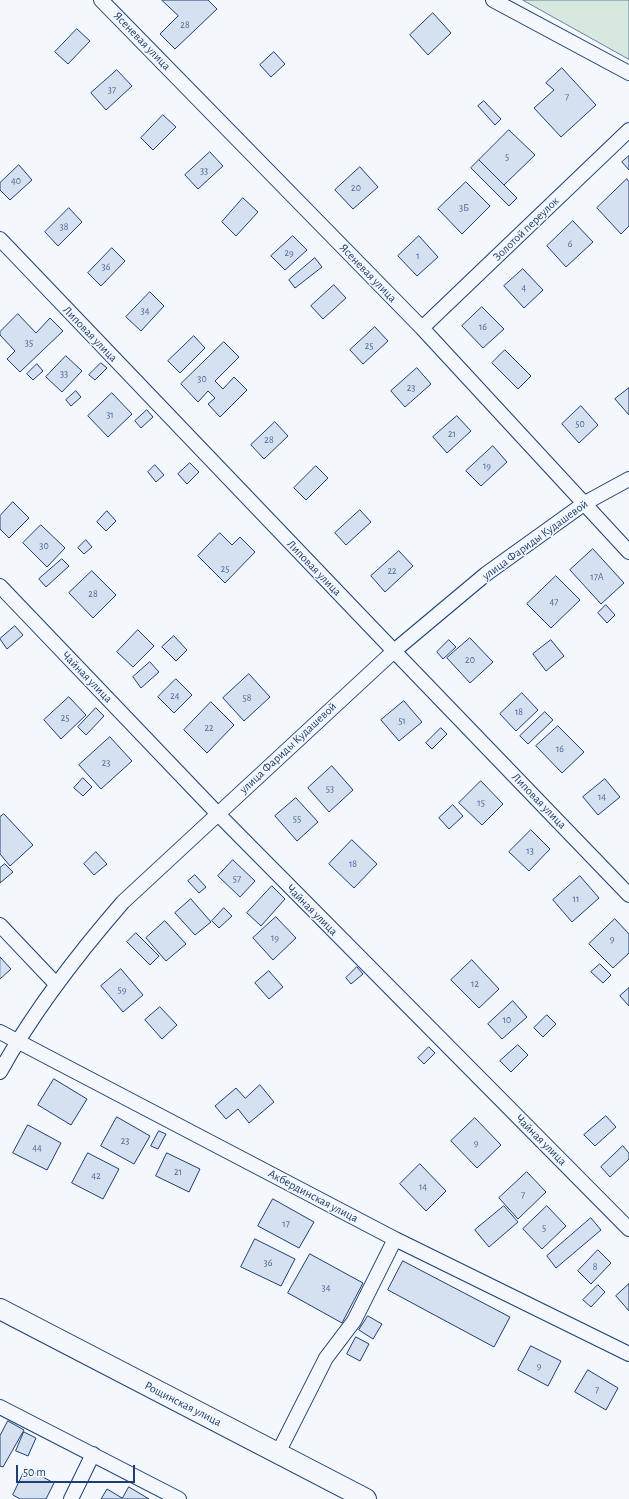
<!DOCTYPE html>
<meta charset="utf-8">
<style>
body{margin:0}
#map{position:relative;width:629px;height:1499px;overflow:hidden;background:#f4f7fb;font-family:"Alegreya Sans",sans-serif}
canvas{display:block}
.scale{position:absolute;left:16px;top:1465px;width:119px;height:18px;box-sizing:border-box;border:2px solid #1d3f73;border-top:0;padding-left:5px;font-size:12px;line-height:14px;white-space:nowrap;color:#1d3f73;-webkit-text-stroke:3px #f4f7fb;paint-order:stroke}
</style>
<div id="map">
<canvas width="629" height="1499"></canvas>
<div class="scale">50 m</div>
</div>
<script>
const g = document.querySelector('canvas').getContext('2d');
g.lineJoin = 'round';
function fill(path, color) {
  g.fillStyle = color;
  g.fill(path, 'evenodd');
}
function trace(path, color, width, dash) {
  g.strokeStyle = color;
  g.lineWidth = width;
  g.lineCap = dash ? 'butt' : 'round';
  g.setLineDash(dash || []);
  g.stroke(path);
}
function drawText(font, color, halo, rows, align = 'center') {
  g.font = font + ' "Alegreya Sans",sans-serif';
  g.lineWidth = 3;
  g.setLineDash([]);
  g.textBaseline = 'middle';
  g.strokeStyle = halo;
  g.fillStyle = color;
  for (const [text, x, y, turn = 0] of rows) {
    g.save();
    g.translate(x, y);
    g.rotate((+turn || 0) * Math.PI / 180);
    g.textAlign = isNaN(turn) ? turn : align;
    if (halo) g.strokeText(text, 0, 0);
    g.fillText(text, 0, 0);
    g.restore();
  }
}
const green = new Path2D(`
 M523,0H629V59Z`);
fill(green, '#d7e8df');
trace(green, '#687fa3', 1);
const building = new Path2D(`
 M162,0H208L217,9L175,49L160,34L178,16Z
 M433,13L451,33L428,55L410,35Z
 M77,29L90,41L68,64L55,52Z
 M274,52L285,64L271,77L260,65Z
 M562,68L596,105L561,137L534,108L554,90L546,83Z
 M117,70L132,86L106,110L91,93Z
 M484,101L501,119L495,125L478,106Z
 M163,115L176,127L153,150L141,138Z
 M509,130L535,155L504,185L479,160Z
 M210,152L223,166L198,189L185,175Z
 M629,156V170L622,162Z
 M479,160L517,198L509,206L471,168Z
 M19,165L32,180L10,200L0,190V183Z
 M360,167L378,187L353,209L335,190Z
 M627,179L629,182V226L621,234L597,208Z
 M466,182L490,206L462,234L438,209Z
 M243,198L258,212L236,236L222,222Z
 M69,208L82,222L58,246L45,232Z
 M573,221L593,242L566,267L547,246Z
 M293,236L307,250L285,270L271,256Z
 M419,236L438,257L417,276L398,256Z
 M112,248L125,261L101,286L88,273Z
 M315,258L322,267L295,288L289,280Z
 M523,269L543,290L524,308L504,286Z
 M334,285L346,298L323,319L311,306Z
 M150,292L164,306L141,331L126,317Z
 M482,307L504,329L483,348L462,326Z
 M18,314L36,333L50,318L63,331L20,372L7,359L15,351L0,335V332Z
 M375,327L388,341L363,364L350,350Z
 M194,336L205,348L180,373L168,361Z
 M224,342L239,357L215,381L223,389L234,377L247,390L220,417L208,404L215,398L208,391L198,402L181,384Z
 M505,350L531,376L518,389L492,363Z
 M66,356L82,371L62,392L46,377Z
 M101,363L107,368L95,380L89,375Z
 M37,364L43,371L33,380L27,374Z
 M417,368L431,384L405,407L391,391Z
 M629,388V415L615,399Z
 M76,391L81,397L71,406L66,400Z
 M112,393L132,414L108,437L88,416Z
 M581,406L598,425L579,443L562,424Z
 M147,410L153,417L141,428L135,421Z
 M457,416L471,431L447,453L433,437Z
 M275,422L288,436L264,459L251,445Z
 M493,446L507,462L481,486L466,471Z
 M190,463L199,472L187,484L178,474Z
 M155,465L164,475L156,482L148,472Z
 M316,466L328,478L306,500L294,488Z
 M13,502L29,518L9,538L0,529V516Z
 M360,510L371,522L346,545L335,533Z
 M107,511L116,521L106,531L97,522Z
 M41,525L65,548L47,567L23,543Z
 M220,533L232,545L240,537L255,552L225,583L198,556Z
 M86,540L92,547L84,554L78,548Z
 M593,549L624,583L601,604L570,570Z
 M399,551L413,566L385,592L371,576Z
 M62,559L69,566L46,587L39,579Z
 M92,571L116,595L93,618L69,593Z
 M556,576L580,600L551,628L527,604Z
 M606,605L615,615L607,623L598,613Z
 M15,626L23,635L7,649L0,639Z
 M138,630L154,646L133,667L117,652Z
 M174,636L187,650L176,661L162,647Z
 M470,638L493,662L470,683L447,658Z
 M449,640L456,647L443,659L437,652Z
 M551,640L564,656L546,671L533,654Z
 M150,662L159,672L141,688L133,677Z
 M249,674L270,697L244,721L223,698Z
 M176,679L192,695L174,713L158,697Z
 M522,693L538,710L516,731L500,714Z
 M69,697L86,715L61,739L44,720Z
 M404,701L422,722L399,741L381,720Z
 M211,702L234,725L207,753L184,730Z
 M96,708L104,716L86,735L78,727Z
 M545,712L553,720L528,744L520,736Z
 M558,726L584,752L562,773L536,746Z
 M441,728L447,734L432,749L426,743Z
 M110,737L132,761L101,789L79,765Z
 M332,766L353,790L329,812L308,788Z
 M83,778L92,787L83,796L74,788Z
 M605,779L620,797L598,815L583,797Z
 M481,781L503,804L482,825L459,803Z
 M296,798L318,822L297,841L275,816Z
 M453,805L463,816L449,829L439,818Z
 M4,814L33,845L10,866L0,854V817Z
 M531,830L550,849L529,871L509,852Z
 M352,840L377,864L354,888L329,864Z
 M96,852L107,864L94,875L84,864Z
 M233,860L255,881L240,897L218,876Z
 M5,864L13,872L0,883V868Z
 M195,875L206,887L199,893L188,881Z
 M580,876L599,898L572,922L553,900Z
 M272,886L285,899L261,926L247,913Z
 M191,899L211,922L195,935L175,913Z
 M224,908L232,916L219,928L212,921Z
 M276,917L296,938L273,960L253,938Z
 M615,919L629,934V953L613,968L589,944Z
 M165,921L186,944L166,961L146,938Z
 M136,933L159,956L150,965L127,942Z
 M0,957L11,969L0,979Z
 M472,960L499,989L479,1008L451,980Z
 M600,964L611,975L603,983L591,972Z
 M357,967L363,974L351,984L346,978Z
 M121,969L143,995L123,1012L101,986Z
 M269,971L283,987L269,999L255,983Z
 M629,988V1006L620,996Z
 M513,1001L527,1017L502,1039L488,1024Z
 M160,1007L177,1025L162,1039L145,1020Z
 M547,1015L556,1024L543,1037L534,1028Z
 M518,1045L528,1055L511,1072L500,1061Z
 M429,1047L435,1053L424,1064L418,1058Z
 M54,1079L87,1099L71,1125L38,1105Z
 M260,1085L274,1102L249,1123L238,1109L226,1119L215,1106L236,1088L245,1098Z
 M606,1116L616,1127L595,1146L584,1135Z
 M117,1117L150,1136L134,1164L101,1146Z
 M475,1118L501,1145L477,1168L451,1141Z
 M28,1125L61,1143L47,1170L13,1153Z
 M159,1131L166,1134L158,1149L151,1146Z
 M623,1146L629,1153V1159L610,1177L601,1167Z
 M88,1153L119,1169L103,1199L72,1183Z
 M167,1153L200,1169L189,1192L156,1176Z
 M420,1164L446,1191L426,1211L400,1184Z
 M527,1172L546,1192L518,1219L499,1198Z
 M273,1199L314,1222L299,1248L258,1226Z
 M504,1206L518,1222L489,1247L475,1230Z
 M547,1206L566,1226L542,1249L523,1229Z
 M591,1218L601,1230L556,1268L547,1256Z
 M255,1239L295,1259L281,1286L241,1267Z
 M598,1250L611,1263L591,1284L578,1271Z
 M310,1254L363,1283L342,1323L288,1293Z
 M403,1261L510,1317L494,1347L388,1290Z
 M629,1284V1311L616,1296Z
 M598,1285L605,1292L591,1307L583,1300Z
 M368,1316L382,1324L373,1339L359,1330Z
 M356,1337L369,1344L360,1361L347,1354Z
 M531,1346L561,1361L548,1386L518,1370Z
 M588,1370L618,1388L606,1410L575,1392Z
 M8,1421L24,1430L3,1467L0,1466V1436Z
 M24,1432L36,1438L28,1456L16,1451Z
 M26,1468L54,1483L46,1499H20L13,1495Z
 M129,1487L149,1499H101L107,1489L122,1498Z`);
fill(building, '#d5e0f0');
trace(building, '#1d3f73', 1);
const street = new Path2D(`
 M101,0L422,328L629,552
 M493,0L629,73
 M0,239L394,651L629,895
 M422,328L629,130
 M0,586L217,813L629,1229
 M0,925L56,984
 M0,1032L395,1239L629,1354
 M0,1072C34,1010 77,955 123,902L394,651L486,574L585,503L629,479
 M0,1407L179,1499
 M278,1453L326,1358L354,1321L395,1239
 M71,1499L93,1454`);
const secondary = new Path2D(`
 M0,1309L366,1499`);
trace(street, '#1d3f73', 16);
trace(secondary, '#1d3f73', 22);
trace(street, '#f4f7fb', 14);
trace(secondary, '#f4f7fb', 20);
drawText('10px', '#4b6792', null, [
 ["28",185,25],
 ["37",112,90],
 ["7",567,97],
 ["5",507,157],
 ["33",204,171],
 ["40",16,181],
 ["20",356,188],
 ["3Б",464,208],
 ["38",64,227],
 ["6",570,244],
 ["29",289,253],
 ["1",418,256],
 ["36",106,267],
 ["4",524,288],
 ["34",145,311],
 ["16",483,327],
 ["35",29,343],
 ["25",369,346],
 ["33",64,374],
 ["30",202,379],
 ["23",411,388],
 ["31",110,415],
 ["50",580,424],
 ["21",452,434],
 ["28",269,440],
 ["19",487,466],
 ["30",44,546],
 ["25",225,569],
 ["22",392,571],
 ["17А",597,577],
 ["28",93,594],
 ["47",554,602],
 ["20",470,660],
 ["24",175,696],
 ["58",247,698],
 ["18",519,712],
 ["25",65,718],
 ["51",402,721],
 ["22",209,728],
 ["16",560,749],
 ["23",106,763],
 ["53",330,789],
 ["14",602,797],
 ["15",481,803],
 ["55",297,819],
 ["13",530,851],
 ["18",353,864],
 ["57",237,879],
 ["11",576,899],
 ["19",275,938],
 ["9",612,939],
 ["12",475,984],
 ["59",122,990],
 ["10",507,1020],
 ["23",125,1141],
 ["9",476,1143],
 ["44",37,1148],
 ["21",178,1172],
 ["42",96,1176],
 ["14",423,1187],
 ["7",523,1195],
 ["17",286,1224],
 ["5",544,1228],
 ["36",268,1263],
 ["8",595,1267],
 ["34",326,1288],
 ["9",539,1366],
 ["7",597,1390]
]);
drawText('12px', '#1d3f73', '#f4f7fb', [
 ["Ясеневая улица",142,41,46],
 ["Золотой переулок",526,229,-44],
 ["Ясеневая улица",368,273,46],
 ["Липовая улица",90,334,46],
 ["улица Фариды Кудашевой",535,540,-36],
 ["Липовая улица",314,568,46],
 ["Чайная улица",87,677,46],
 ["улица Фариды Кудашевой",288,748,-43],
 ["Липовая улица",539,801,46],
 ["Чайная улица",312,910,45],
 ["Чайная улица",541,1140,45],
 ["Акбердинская улица",313,1196,28],
 ["Рощинская улица",183,1404,27]
]);
</script>
